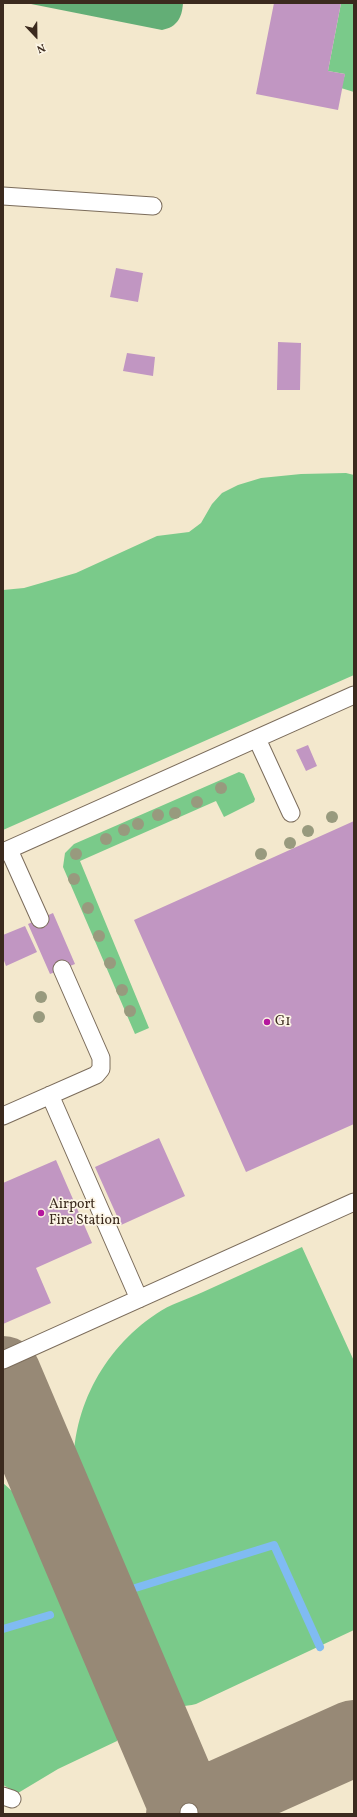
<!DOCTYPE html>
<style>
body{margin:0}
#map{position:relative;width:357px;height:1817px;overflow:hidden;background:#f3e8cd;font-family:Vollkorn,serif}
canvas{display:block}
.frame{position:absolute;inset:0;border:4px solid #3b2a1e;pointer-events:none}
.north{position:absolute;left:16px;top:16px;width:40px;height:40px;-webkit-text-stroke:3px #fcf5e5;paint-order:stroke;rotate:158deg;font-size:11px;font-weight:700;line-height:16px;text-align:center;color:#3b2a1e}
.north::after{content:'';display:block;margin:auto;width:14px;height:18px;background:#3b2a1e;clip-path:polygon(50% 0,100% 100%,50% 72%,0 100%)}
</style>
<div id="map">
<canvas width="357" height="1817"></canvas>
<div class="frame"></div>
<div class="north">N</div>
</div>
<script>
const g = document.querySelector('canvas').getContext('2d');
g.lineJoin = 'round';
function fill(path, color) {
  g.fillStyle = color;
  g.fill(path, 'evenodd');
}
function trace(path, color, width, dash) {
  g.strokeStyle = color;
  g.lineWidth = width;
  g.lineCap = dash ? 'butt' : 'round';
  g.setLineDash(dash || []);
  g.stroke(path);
}
function drawText(font, color, halo, rows, align = 'center') {
  g.font = font + ' Vollkorn,serif';
  g.lineWidth = 3.5;
  g.setLineDash([]);
  g.textBaseline = 'middle';
  g.strokeStyle = halo;
  g.fillStyle = color;
  for (const [text, x, y, turn = 0] of rows) {
    g.save();
    g.translate(x, y);
    g.rotate((+turn || 0) * Math.PI / 180);
    g.textAlign = isNaN(turn) ? turn : align;
    if (halo) g.strokeText(text, 0, 0);
    g.fillText(text, 0, 0);
    g.restore();
  }
}
fill(new Path2D(`
 M341,3H354V92L341,88L345,74L328,71Z
 M346,473L354,475V675L3,830V590L24,588L76,573L157,536L189,532L201,523L212,504L222,493L238,485L261,478L301,474Z
 M239,772L244,774L255,799L254,802L224,817L216,801L80,861L149,1028L135,1034L63,867L65,853L74,844Z
 M302,1247L354,1361V1630L196,1704C175,1709 167,1706 156,1688L79,1506C77,1497 75,1488 74,1479C69,1413 102,1350 156,1314C170,1304 188,1299 203,1292C236,1277 269,1262 302,1247Z
 M3,1483L22,1500L46,1538L119,1712L120,1725L117,1741L58,1769L18,1793L3,1785Z`), '#7aca8a');
fill(new Path2D(`
 M26,3H183C182,18 177,27 162,30Z`), '#63ae76');
trace(new Path2D(`
 M132,1589L274,1545L320,1647
 M3,1629L50,1615`), '#80bbf2', 8);
trace(new Path2D(`
 M3,1374L189,1812
 M184,1814L354,1738`), '#978976', 76);
fill(new Path2D(`
 M274,3H341L328,71L345,74L338,110L256,94Z
 M116,268L143,273L138,302L110,297Z
 M278,342L301,343L300,390H277Z
 M127,353L155,357L153,376L123,371Z
 M308,745L317,766L306,771L296,750Z
 M354,821V1124L246,1172L134,920Z
 M53,913L75,964L50,974L28,924Z
 M25,926L37,952L6,966L3,958V935Z
 M159,1138L185,1196L121,1225L95,1167Z
 M56,1160L92,1243L36,1268L51,1303L3,1324V1183Z`), '#c196c2');
const service = new Path2D(`
 M3,196L153,206
 M257,739L291,813
 M9,850L40,919
 M3,852L354,695
 M50,1095L139,1299
 M3,1116L96,1075L101,1069V1058L62,969
 M3,1360L354,1202
 M3,1796L12,1799
 M189,1812V1814`);
trace(service, '#7b6c5b', 19);
trace(service, '#fff', 17);
g.fillStyle = '#989a7e';
for (const [x, y] of [
 [221,788],
 [197,802],
 [175,813],
 [158,815],
 [332,817],
 [138,824],
 [124,830],
 [308,831],
 [106,839],
 [290,843],
 [76,854],
 [261,854],
 [74,879],
 [88,908],
 [99,936],
 [110,963],
 [122,990],
 [41,997],
 [130,1011],
 [39,1017]
]) {
  g.beginPath();
  g.arc(x, y, 6, 0, 2 * Math.PI);
  g.fill();
}
for (const [x, y, r, color] of [
 [267,1022,4,"#b5179e"],
 [41,1213,4,"#b5179e"]
]) {
  const dot = new Path2D();
  dot.arc(x, y, r, 0, 2 * Math.PI);
  g.fillStyle = color;
  g.fill(dot);
  trace(dot, '#fcf5e5', 1.5);
}
drawText('14px', '#3b2a1e', '#fcf5e5', [
 ["G1",275,1022],
 ["Airport",49,1205],
 ["Fire Station",49,1221]
], 'left');
</script>
